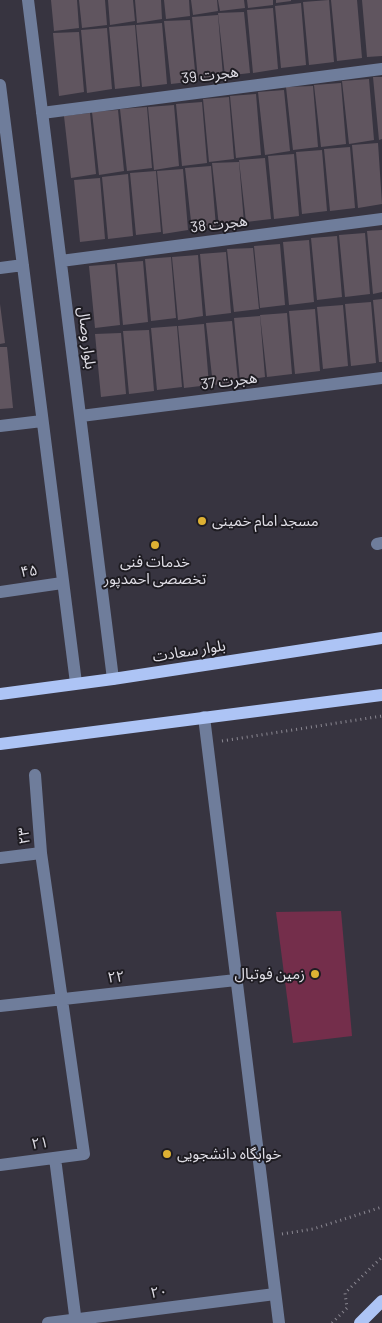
<!DOCTYPE html>
<meta charset="utf-8">
<style>
body{margin:0}
canvas{display:block;background:#373440}
</style>
<canvas width="382" height="1323"></canvas>
<script>
const g = document.querySelector('canvas').getContext('2d');
g.lineJoin = 'round';
function fill(path, color) {
  g.fillStyle = color;
  g.fill(path, 'evenodd');
}
function trace(path, color, width, dash) {
  g.strokeStyle = color;
  g.lineWidth = width;
  g.lineCap = dash ? 'butt' : 'round';
  g.setLineDash(dash || []);
  g.stroke(path);
}
function drawText(font, color, halo, rows, align = 'center') {
  g.font = font + ' Barlow,"Noto Sans Arabic",sans-serif';
  g.lineWidth = 4;
  g.setLineDash([]);
  g.textBaseline = 'middle';
  g.strokeStyle = halo;
  g.fillStyle = color;
  for (const [text, x, y, turn = 0] of rows) {
    g.save();
    g.translate(x, y);
    g.rotate((+turn || 0) * Math.PI / 180);
    g.textAlign = isNaN(turn) ? turn : align;
    if (halo) g.strokeText(text, 0, 0);
    g.fillText(text, 0, 0);
    g.restore();
  }
}
fill(new Path2D(`
 M341,911L352,1036L293,1043L276,912Z`), '#742e4b');
fill(new Path2D(`
 M51,0H77L79,28L54,31Z
 M79,0H105L107,25L82,28Z
 M108,0H133L135,21L110,25Z
 M135,0H161L162,19L137,23Z
 M164,0H189L190,16L166,19Z
 M191,0H217L218,11L193,15Z
 M218,0H244L245,8L220,11Z
 M247,0H273V5L248,8Z
 M276,0H291V1L276,3Z
 M329,0L334,62L309,65L303,2Z
 M331,0H357L362,58L337,61Z
 M362,0H382V56L367,57Z
 M301,3L306,65L281,68L275,6Z
 M273,8L278,69L253,73L247,10Z
 M244,12L250,73L225,76L218,13Z
 M218,15L223,76L198,79L192,17Z
 M190,20L196,81L171,84L164,21Z
 M162,23L167,84L142,87L136,25Z
 M135,25L140,86L115,89L109,27Z
 M107,28L112,89L87,93L81,30Z
 M79,32L84,92L59,96L53,33Z
 M373,77H382V139L379,140Z
 M369,79L374,140L349,144L342,81Z
 M341,83L346,144L321,147L314,85Z
 M313,86L318,147L293,150L286,87Z
 M284,90L290,151L265,155L258,92Z
 M256,94L261,155L236,158L230,96Z
 M229,97L234,159L209,162L203,99Z
 M202,102L207,163L182,166L176,104Z
 M174,105L179,166L154,170L148,107Z
 M147,107L152,168L127,171L120,109Z
 M118,110L124,171L99,175L92,112Z
 M90,113L96,174L71,178L64,116Z
 M378,143L382,204L358,208L352,145Z
 M350,147L355,208L330,211L324,149Z
 M322,150L327,211L302,214L296,152Z
 M294,154L299,216L274,219L268,156Z
 M265,158L271,219L246,222L239,160Z
 M239,162L244,223L219,226L212,163Z
 M211,166L216,227L192,230L185,168Z
 M183,169L188,230L163,234L157,171Z
 M156,171L161,232L136,235L130,173Z
 M128,174L133,236L108,239L102,177Z
 M100,178L105,239L80,242L74,180Z
 M382,230V292L373,294L367,231Z
 M365,233L370,294L345,297L339,235Z
 M337,236L342,297L317,300L311,238Z
 M309,240L314,302L289,305L283,242Z
 M280,244L285,305L260,308L254,246Z
 M253,248L259,309L234,312L227,249Z
 M226,252L231,313L206,316L200,254Z
 M198,255L203,316L178,320L172,257Z
 M171,257L176,318L151,321L145,259Z
 M143,261L148,322L123,325L117,263Z
 M115,264L120,325L95,328L89,266Z
 M382,299V362H379L373,300Z
 M371,302L376,363L351,366L345,304Z
 M0,304L5,343L0,344Z
 M343,305L348,366L323,369L317,307Z
 M315,309L320,371L295,374L289,311Z
 M287,313L292,374L267,377L260,315Z
 M260,316L265,377L240,381L234,318Z
 M232,321L238,382L213,385L206,323Z
 M204,324L209,385L184,388L178,326Z
 M177,326L182,387L157,390L151,328Z
 M149,330L154,391L129,394L123,331Z
 M121,333L126,394L101,397L95,334Z
 M0,347H7L13,408L0,409Z`), '#60555f');
trace(new Path2D(`
 M222,741L382,716
 M282,1234L313,1229L382,1207
 M332,1323L347,1308L345,1293L382,1257`), '#8a8791', 3, [1, 4]);
trace(new Path2D(`
 M28,0L113,679
 M0,85L76,683
 M42,113L382,69
 M61,261L382,219
 M0,268L23,265
 M81,416L382,378
 M0,426L42,421
 M377,544L382,543
 M0,592L62,583
 M204,717L279,1323
 M0,858L41,853L35,775
 M0,1006L236,980
 M55,1158L76,1323
 M0,1165L84,1154L41,853
 M48,1323L275,1294`), '#6f7d9b', 12);
trace(new Path2D(`
 M0,694L113,679L382,638
 M0,744L382,695
 M360,1323L382,1301`), '#adc4f5', 12);
for (const [x, y, r, color] of [
 [202,521,5,"#deb133"],
 [155,545,5,"#deb133"],
 [315,974,5,"#deb133"],
 [167,1154,5,"#deb133"]
]) {
  const dot = new Path2D();
  dot.arc(x, y, r, 0, 2 * Math.PI);
  g.fillStyle = color;
  g.fill(dot);
  trace(dot, '#1e1c22', 2);
}
drawText('15px', '#e1dfe7', '#1e1c22', [
 ["هجرت 39",210,75,-7],
 ["هجرت 38",219,224,-7],
 ["بلوار وصال",87,338,83],
 ["هجرت 37",229,381,-7],
 ["۴۵",29,571,-7],
 ["بلوار سعادت",189,651,-9],
 ["۲۳",24,836,-95],
 ["۲۲",116,977,-6],
 ["۲۱",40,1143,-7],
 ["۲۰",159,1292,-7]
]);
drawText('15px', '#e1dfe7', '#1e1c22', [
 ["مسجد امام خمینی",212,521],
 ["خدمات فنی",155,562,"center"],
 ["تخصصی احمدپور",155,579,"center"],
 ["زمین فوتبال",305,974,"right"],
 ["خوابگاه دانشجویی",177,1154]
], 'left');
</script>
